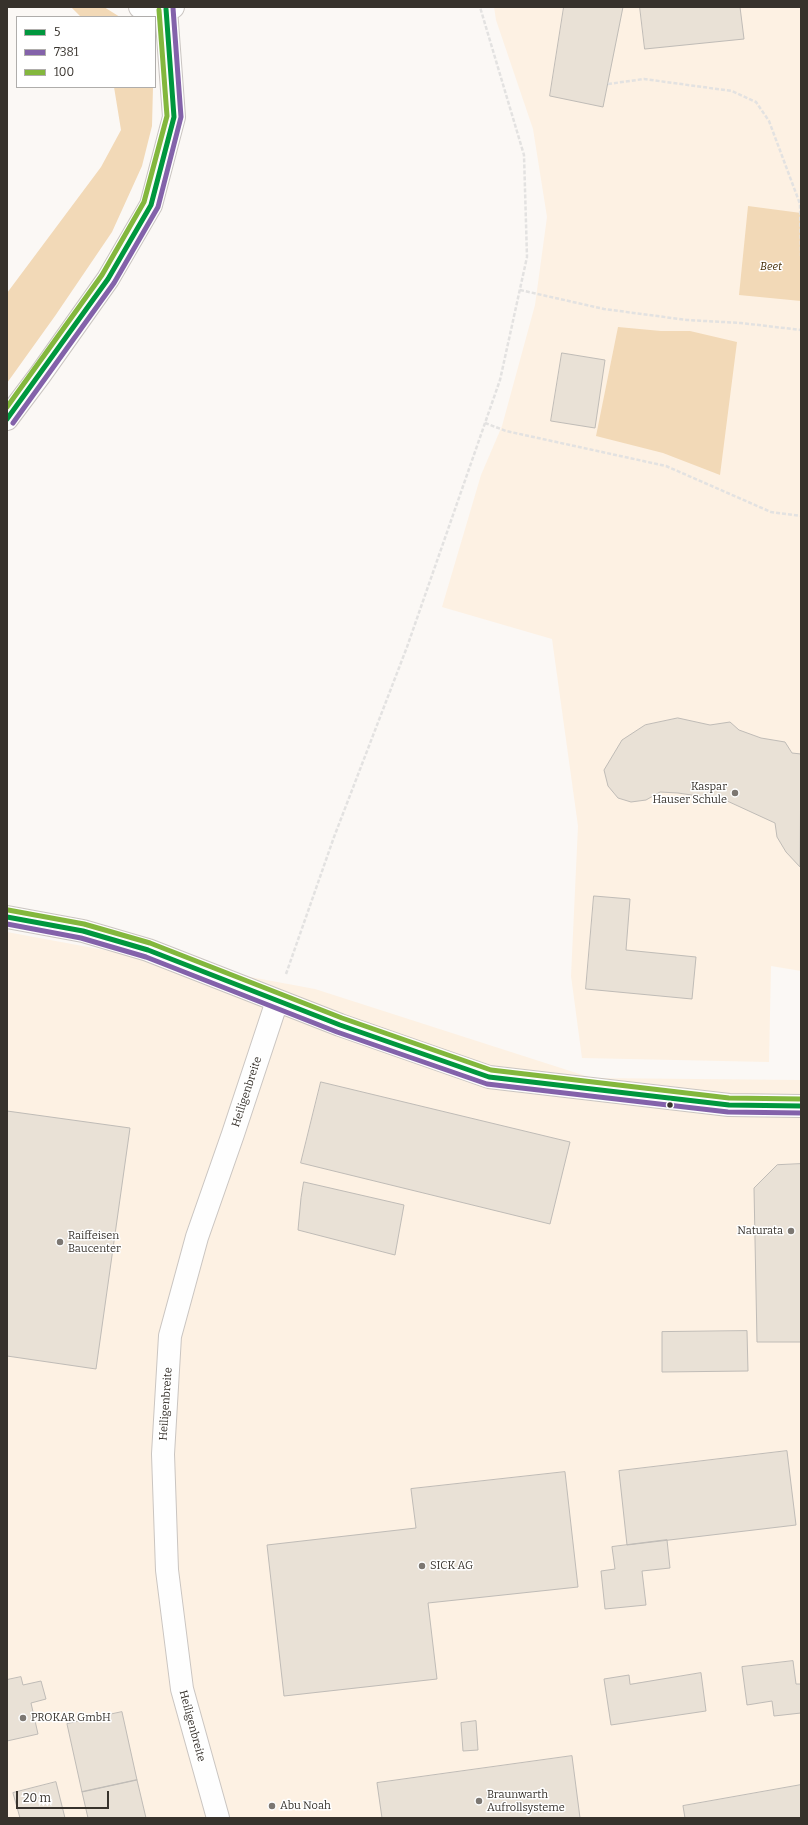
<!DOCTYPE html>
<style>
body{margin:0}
#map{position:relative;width:808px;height:1825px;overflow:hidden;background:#fbf8f5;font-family:Bitter,serif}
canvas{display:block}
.frame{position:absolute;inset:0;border:8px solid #37322c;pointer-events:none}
.legend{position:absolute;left:16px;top:16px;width:140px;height:72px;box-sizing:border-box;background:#fff;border:1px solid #afadab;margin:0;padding:5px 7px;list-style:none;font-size:12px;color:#37322c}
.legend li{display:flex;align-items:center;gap:8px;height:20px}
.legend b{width:20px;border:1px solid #afadab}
.scale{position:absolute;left:16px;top:1791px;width:93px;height:18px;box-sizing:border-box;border:2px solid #37322c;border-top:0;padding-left:5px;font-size:12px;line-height:14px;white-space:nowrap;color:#37322c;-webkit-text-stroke:3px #fff;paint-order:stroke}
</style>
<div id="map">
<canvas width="808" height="1825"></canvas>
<div class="frame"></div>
<ul class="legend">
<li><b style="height:5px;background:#00973e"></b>5</li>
<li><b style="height:5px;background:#8362aa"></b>7381</li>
<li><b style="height:5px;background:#83b73d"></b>100</li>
</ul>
<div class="scale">20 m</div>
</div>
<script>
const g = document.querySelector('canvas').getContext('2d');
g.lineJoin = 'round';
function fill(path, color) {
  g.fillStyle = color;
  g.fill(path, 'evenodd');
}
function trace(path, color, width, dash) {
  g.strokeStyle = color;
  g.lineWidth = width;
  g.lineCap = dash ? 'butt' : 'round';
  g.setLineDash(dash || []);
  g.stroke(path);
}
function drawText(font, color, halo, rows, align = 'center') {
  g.font = font + ' Bitter,serif';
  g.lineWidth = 3;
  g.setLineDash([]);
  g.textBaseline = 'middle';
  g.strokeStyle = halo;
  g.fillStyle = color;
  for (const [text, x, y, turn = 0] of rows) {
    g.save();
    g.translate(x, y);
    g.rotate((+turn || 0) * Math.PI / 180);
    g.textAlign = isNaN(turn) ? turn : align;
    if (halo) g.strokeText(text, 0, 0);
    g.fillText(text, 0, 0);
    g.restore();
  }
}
fill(new Path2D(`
 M494,7H801V971L771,966L769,1062L582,1058L571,976L578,826L552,639L442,607L481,475L502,426L535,305L547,217L533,129L496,20Z
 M7,932L315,989L592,1078L801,1080V1818H7Z`), '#fdf1e3');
fill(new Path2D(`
 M71,7H104L120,17H81Z
 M114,87H153L152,126L142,166L112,232L55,316L7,383V293L101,167L121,130Z
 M748,206L801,213V301L739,295Z
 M618,327L661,331H690L737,342L720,475L663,453L596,436Z`), '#f2d9b7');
const building = new Path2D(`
 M564,7H623L603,107L550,96Z
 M640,7H740L744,39L645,49Z
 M562,353L605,360L595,428L551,421Z
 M678,718L710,725L730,722L739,730L761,738L785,742L792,753L801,754L800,867L786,852L777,837L775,823L725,800L678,793L660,792L646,800L631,802L618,798L608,786L604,770L622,740L645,725Z
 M594,896L630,899L626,950L696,957L692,999L586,989Z
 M321,1082L570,1142L550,1224L301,1163Z
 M7,1111L130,1128L96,1369L7,1356Z
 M801,1164V1342H757L754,1188L777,1165Z
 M304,1182L404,1205L395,1255L298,1230L301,1198Z
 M747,1331L748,1371L662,1372V1332Z
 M787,1451L796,1525L627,1545L619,1471Z
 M565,1472L578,1587L428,1603L437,1679L284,1696L267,1545L416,1528L411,1489Z
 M667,1540L670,1568L642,1571L646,1605L605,1609L601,1571L615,1569L612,1547Z
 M793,1661L796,1684H801V1713L774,1716L772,1701L747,1705L742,1667Z
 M701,1673L706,1711L611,1725L604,1679L629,1675L630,1684Z
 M21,1677L23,1685L41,1681L46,1699L31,1703L38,1734L7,1741V1680Z
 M122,1712L137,1780L82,1792L67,1724Z
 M476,1721L478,1750L463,1751L461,1723Z
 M572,1756L580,1818H382L377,1783Z
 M137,1780L146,1818H88L82,1792Z
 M56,1782L65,1818H20L13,1793Z
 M801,1785V1818H685L683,1806Z`);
fill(building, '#e9e1d6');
trace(building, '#c0bcb7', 1);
const street = new Path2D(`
 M7,419L40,375L108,279L151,205L174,117L166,9
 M7,917L83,931L148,950L340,1025L489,1077L729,1105L801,1106
 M218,1818L182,1689L167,1570L163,1454L170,1336L197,1237L233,1134L277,1001`);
const secondary = new Path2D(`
 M140,7C150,10 162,10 173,7`);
trace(street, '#cac5c1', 24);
trace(secondary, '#cac5c1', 24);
trace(new Path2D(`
 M608,84L644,79L732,91L756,102L769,121L800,204L801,256
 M520,290L604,309L687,320L741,323L801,330
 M485,423L506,431L666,466L771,512L801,516
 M286,974L334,837L407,647L500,380L527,257L524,155L480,7`), '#e3e2e1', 2.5, [4, 2]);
trace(street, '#fefefe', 22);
trace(secondary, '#fefefe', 22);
trace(new Path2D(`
 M7,419L108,279L151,205L174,117L166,9
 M7,917L83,931L148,950L340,1025L489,1077L729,1105L801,1106`), '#00973e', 5);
trace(new Path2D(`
 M13,423L114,283L158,207L181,117L173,8
 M7,924L81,938L146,957L337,1032L487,1084L728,1112L801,1113`), '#8362aa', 5);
trace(new Path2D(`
 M7,407L102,275L144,202L167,116L159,10
 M8,910L84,924L150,943L342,1018L491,1070L729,1098L801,1099`), '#83b73d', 5);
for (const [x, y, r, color] of [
 [735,793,4,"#7c7772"],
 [670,1105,3.5,"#37322c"],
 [791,1231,4,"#7c7772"],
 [60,1242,4,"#7c7772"],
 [422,1566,4,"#7c7772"],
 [23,1718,4,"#7c7772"],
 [479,1801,4,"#7c7772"],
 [272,1806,4,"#7c7772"]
]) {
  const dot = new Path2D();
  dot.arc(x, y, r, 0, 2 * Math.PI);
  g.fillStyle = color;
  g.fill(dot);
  trace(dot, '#fff', 1.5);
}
drawText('italic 11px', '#462e07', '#fff', [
 ["Beet",771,267]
]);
drawText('11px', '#37322c', '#fff', [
 ["Kaspar",727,787,"right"],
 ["Hauser Schule",727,800,"right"],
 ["Naturata",783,1231,"right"],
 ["Raiffeisen",68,1236],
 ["Baucenter",68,1249],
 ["SICK AG",430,1566],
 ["PROKAR GmbH",31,1718],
 ["Braunwarth",487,1795],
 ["Aufrollsysteme",487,1808],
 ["Abu Noah",280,1806]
], 'left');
drawText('11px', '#37322c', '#fff', [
 ["Heiligenbreite",247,1092,-72],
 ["Heiligenbreite",166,1404,-86],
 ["Heiligenbreite",192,1726,75]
]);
</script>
